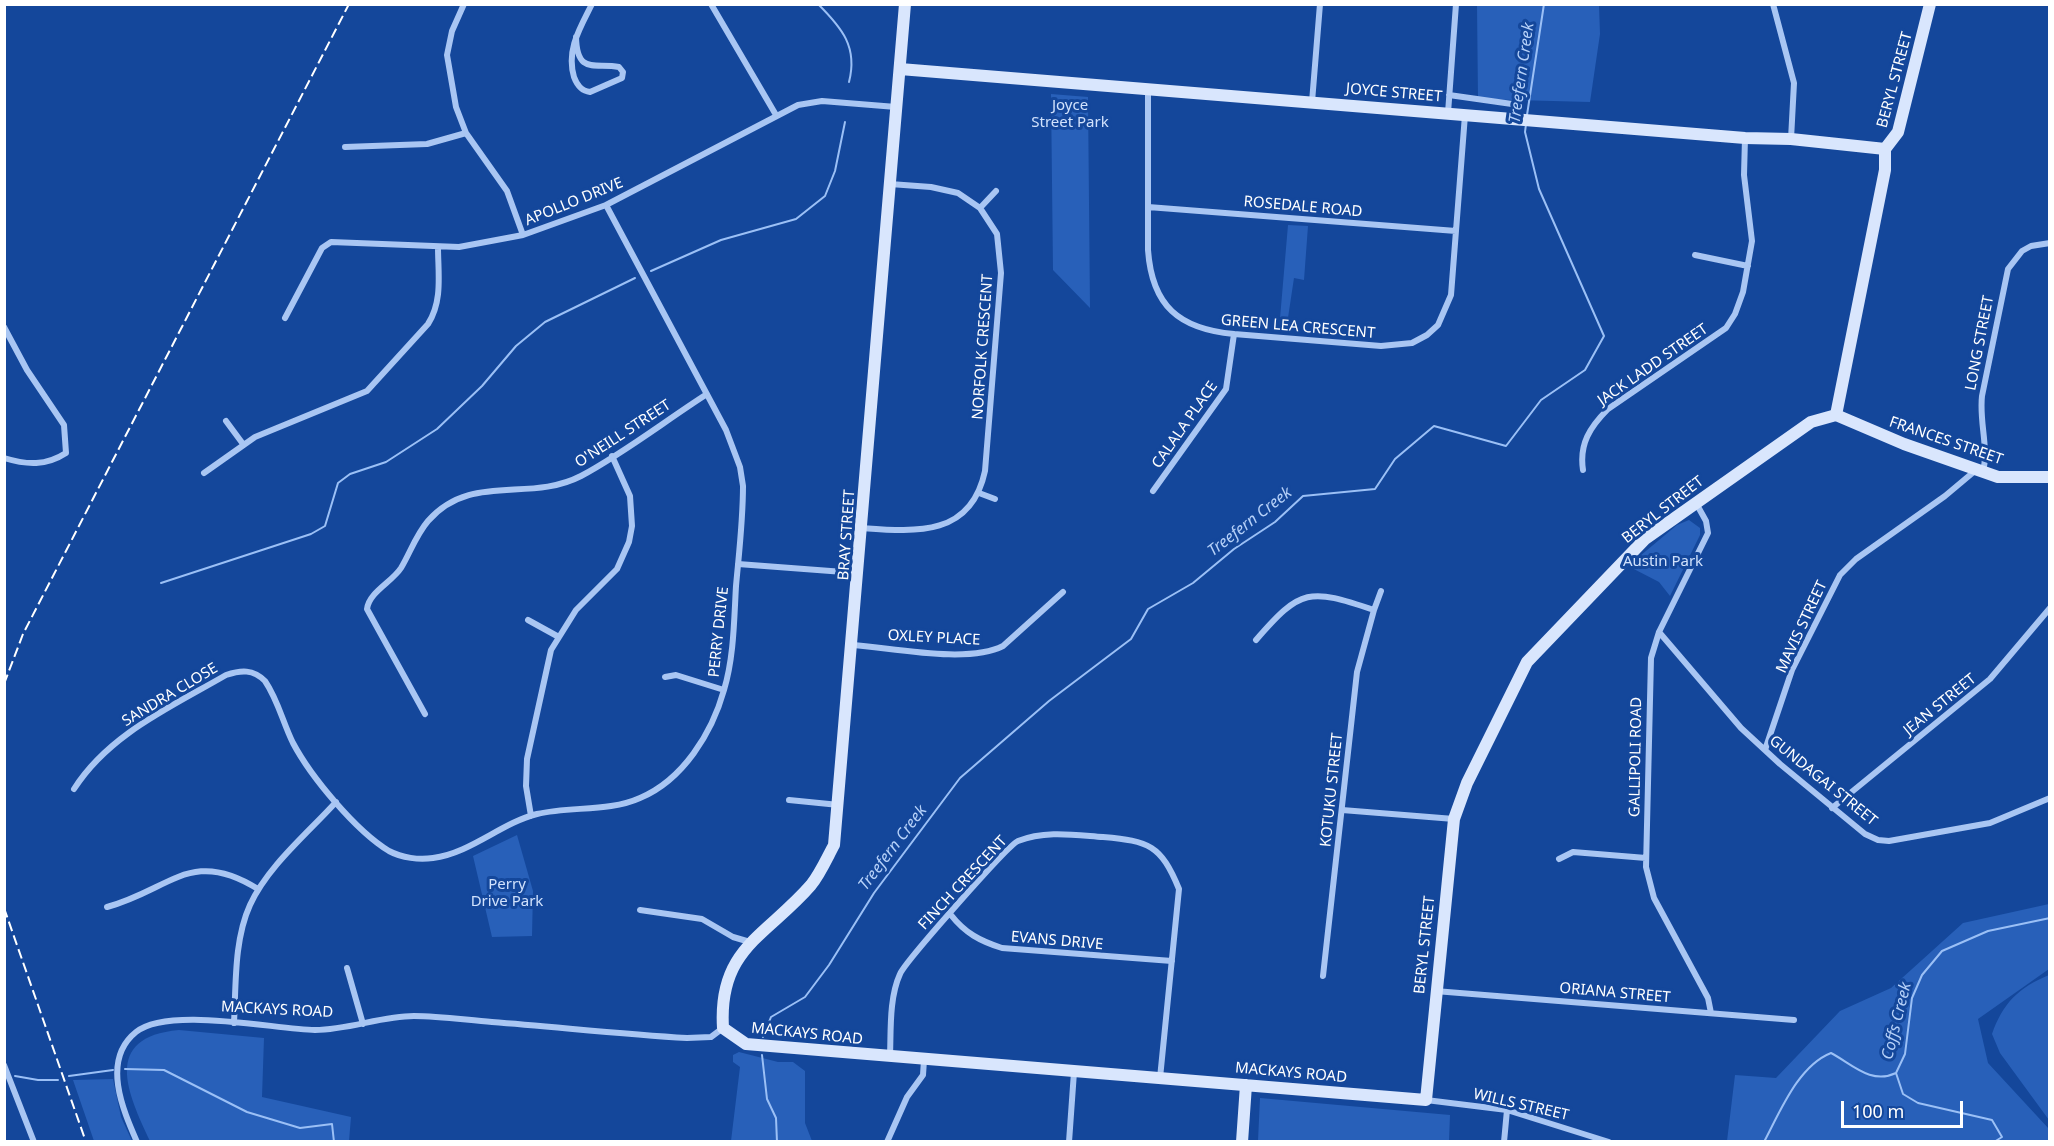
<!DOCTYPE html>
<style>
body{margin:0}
#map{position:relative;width:2054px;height:1146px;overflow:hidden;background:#14479b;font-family:"Noto Sans",sans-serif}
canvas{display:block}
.frame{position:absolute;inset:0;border:6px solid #fff;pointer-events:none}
.scale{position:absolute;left:1841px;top:1101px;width:122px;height:27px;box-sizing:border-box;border:3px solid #fff;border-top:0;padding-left:8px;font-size:18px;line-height:21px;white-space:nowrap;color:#fff;-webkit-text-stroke:4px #14479b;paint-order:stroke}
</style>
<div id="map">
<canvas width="2054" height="1146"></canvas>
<div class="frame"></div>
<div class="scale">100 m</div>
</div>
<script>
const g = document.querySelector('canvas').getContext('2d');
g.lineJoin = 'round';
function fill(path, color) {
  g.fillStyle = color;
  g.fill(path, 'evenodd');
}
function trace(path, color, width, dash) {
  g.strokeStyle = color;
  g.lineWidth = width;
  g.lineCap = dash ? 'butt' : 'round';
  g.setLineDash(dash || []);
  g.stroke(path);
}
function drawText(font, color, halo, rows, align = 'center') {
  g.font = font + ' "Noto Sans",sans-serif';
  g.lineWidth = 6;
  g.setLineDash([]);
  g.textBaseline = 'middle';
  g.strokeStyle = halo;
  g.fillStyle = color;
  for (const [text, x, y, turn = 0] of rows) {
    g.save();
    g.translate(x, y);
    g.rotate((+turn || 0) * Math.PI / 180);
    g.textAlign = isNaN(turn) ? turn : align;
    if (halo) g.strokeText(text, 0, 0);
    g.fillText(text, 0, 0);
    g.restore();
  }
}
fill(new Path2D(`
 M1477,5H1599L1600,34L1590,102L1478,99Z
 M1051,94L1088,97L1090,308L1053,270Z
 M1288,225L1308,226L1304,280L1294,278L1286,331L1279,330Z
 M1689,520L1700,528V535L1670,596L1659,582L1628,566L1677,525Z
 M517,835L533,891L532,936L492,937L473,856Z
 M2049,904V969L1978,1019L1988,1063L2049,1129V1141H1727L1735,1075L1776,1078L1840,1011L1891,988L1963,923Z
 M2049,975V1120L2000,1053L1992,1034C2003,1003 2018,988 2049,975Z
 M179,1030L264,1038L262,1097L351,1117L349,1141H150C128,1094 101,1037 179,1030Z
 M739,1052L778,1062H793L805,1071V1123L812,1141H731L740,1067L733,1062V1055Z
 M113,1079L121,1117L132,1141H94L73,1080Z
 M1260,1098L1450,1115L1449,1141H1258Z`), '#2860b9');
trace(new Path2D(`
 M818,4C842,28 858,47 849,82
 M1527,115L1544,4
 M651,271L721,240L796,219L825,196L835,171L845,122
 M161,583L311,534L325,526L338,483L350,474L386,462L437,429L482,386L516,346L545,322L635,278
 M763,1037L771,1017L805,997L829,965L874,893L960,778L1049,701L1131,639L1148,609L1193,583L1234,549L1275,522L1303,496L1375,489L1395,459L1434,426L1506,446L1541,400L1585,370L1604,336L1539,189L1525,132L1526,124
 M762,1055L767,1099L776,1118L777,1142
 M125,1069L164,1070L247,1112L300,1128L332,1124L334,1142
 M15,1076L38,1080H58
 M69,1076L113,1070
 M1764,1142C1780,1112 1798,1066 1831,1053C1852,1064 1871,1085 1896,1073
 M1994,1142L2002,1137L1992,1120L1918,1103L1903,1094L1896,1073L1905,1054L1912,998L1922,975L1942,951L1988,931L2050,918`), '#9bc0f6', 2);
trace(new Path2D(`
 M464,4L452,31L447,55L456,107L466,133L507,191L523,235
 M711,4L776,115
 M1773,4L1794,83L1791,139
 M576,37C577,76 596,62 619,67L623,72L622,78L590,92C581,91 577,85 574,77C566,50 580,28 592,4
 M1148,89V250C1152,306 1179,329 1234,334L1381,346L1412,343L1427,335L1438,325L1451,295L1465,115
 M1449,95L1512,104
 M1312,102L1320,4
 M1448,113L1456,4
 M345,147L427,144L466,133
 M1148,207L1456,231
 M980,208L996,191
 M1695,255L1748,266
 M285,318L322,248L331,242L459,247L523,235L606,205L798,105L822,101L896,107
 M4,327L27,370L64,425L66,453C46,466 27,465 4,458
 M226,421L243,444
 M1583,470C1579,444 1590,427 1608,409L1726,328L1735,314L1743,292L1752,241L1744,175L1745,138
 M1983,472C1989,447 1979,422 1982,396L2008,269L2022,251L2031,246L2050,243
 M204,473L255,437L367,391L428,324C443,301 438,273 438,247
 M1153,491L1226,389L1234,334
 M979,493L995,499
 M1696,503L1706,521L1708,533L1659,632L1651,658L1646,867L1654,898L1708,998L1711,1013
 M862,528C916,532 971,537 985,471L1001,273L997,234L980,208L958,193L931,187L890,184
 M738,564L857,573
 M1374,610L1381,591
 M528,620L557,636
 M1659,632L1741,728L1780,764L1865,834L1878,840L1889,841L1990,823L2050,798
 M1256,640C1301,588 1309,588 1374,610L1357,672L1323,976
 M853,645C893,648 968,664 1003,646L1063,592
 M665,677L676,675L724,690
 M425,714L367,609C369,592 392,582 401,568C410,553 416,535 428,521C471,472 529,503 581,476C624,453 665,421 707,394
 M1765,750L1792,670L1840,575L1856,559L1945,496L1976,470
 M74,789C109,734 171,707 226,675C241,670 253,669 265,681C278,700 283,723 293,743C311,777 356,831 389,851C402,858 419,860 433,858C471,853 501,823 537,814C571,806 609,812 640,798C683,780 712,733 724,690C734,657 734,620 736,586C739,553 743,520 743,486L740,467L726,430L606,205
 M789,800L839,805
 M1832,808L1990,679L2050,608
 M1342,810L1454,819
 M531,816L526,786L527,759L551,650L576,610L617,569L629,542L632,526L630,496L612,456
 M1559,859L1573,852L1646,858
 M107,907C170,890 191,847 258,889
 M640,910L702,919L733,937L750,942
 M951,915C965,933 980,941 1002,948L1172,961
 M347,968L363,1024
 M1435,991L1794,1020
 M234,1023C236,985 234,940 250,905C268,866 307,834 336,802
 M890,1056C891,1031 889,998 900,974C905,962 1008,845 1018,841C1045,830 1075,835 1103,837C1149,841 1161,845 1179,889L1160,1078
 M4,1065L34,1142
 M1426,1100L1507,1110L1609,1142
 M137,1142C123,1110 101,1060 136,1032C168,1006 273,1029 315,1030C349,1030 381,1016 414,1016C440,1016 466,1020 492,1022C557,1027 622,1034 687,1038L711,1037L723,1028
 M887,1142L907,1097L923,1075L924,1060
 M1069,1142L1074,1072
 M1504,1142L1507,1110`), '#a9c6f3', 6);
trace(new Path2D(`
 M905,4L834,845C827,858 820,874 811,885C767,936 718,948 723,1028L746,1044L1426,1100L1454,819L1467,783L1527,662L1645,539L1811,422L1836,415L1904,444L1998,477H2050
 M900,69L1745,138L1791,139L1885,149
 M1836,415L1885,170V149L1898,132L1930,4
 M1242,1142L1246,1085`), '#d9e6fd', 12);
trace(new Path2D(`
 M4,684L23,634L349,4
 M4,908L86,1142`), '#fff', 2, [10, 4.5]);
drawText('15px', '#fff', '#14479b', [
 ["BERYL STREET",1895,80,-75],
 ["JOYCE STREET",1394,93,5],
 ["APOLLO DRIVE",574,202,-22],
 ["ROSEDALE ROAD",1303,207,5],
 ["GREEN LEA CRESCENT",1298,327,5],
 ["LONG STREET",1980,343,-79],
 ["NORFOLK CRESCENT",983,347,-86],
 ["JACK LADD STREET",1653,365,-35],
 ["CALALA PLACE",1185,425,-55],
 ["O'NEILL STREET",623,434,-33],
 ["FRANCES STREET",1946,441,19],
 ["BERYL STREET",1663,510,-38],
 ["BRAY STREET",847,535,-86],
 ["MAVIS STREET",1802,627,-65],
 ["PERRY DRIVE",719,632,-84],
 ["OXLEY PLACE",934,638,3],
 ["SANDRA CLOSE",170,695,-31],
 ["JEAN STREET",1940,705,-39],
 ["GALLIPOLI ROAD",1636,757,-89],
 ["GUNDAGAI STREET",1823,781,39],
 ["KOTUKU STREET",1332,790,-84],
 ["FINCH CRESCENT",963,883,-47],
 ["EVANS DRIVE",1057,941,5],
 ["BERYL STREET",1425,945,-84],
 ["ORIANA STREET",1615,993,5],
 ["MACKAYS ROAD",277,1010,3],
 ["MACKAYS ROAD",807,1034,6],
 ["MACKAYS ROAD",1291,1073,5],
 ["WILLS STREET",1521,1105,13]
]);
drawText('15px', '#d1e2fd', '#14479b', [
 ["Joyce",1070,106],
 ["Street Park",1070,123],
 ["Austin Park",1663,562],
 ["Perry",507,885],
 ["Drive Park",507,902]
]);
drawText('italic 16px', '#b6d1f9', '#14479b', [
 ["Treefern Creek",1522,73,-82],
 ["Treefern Creek",1250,522,-38],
 ["Treefern Creek",893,848,-53],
 ["Coffs Creek",1897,1021,-76]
]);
</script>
